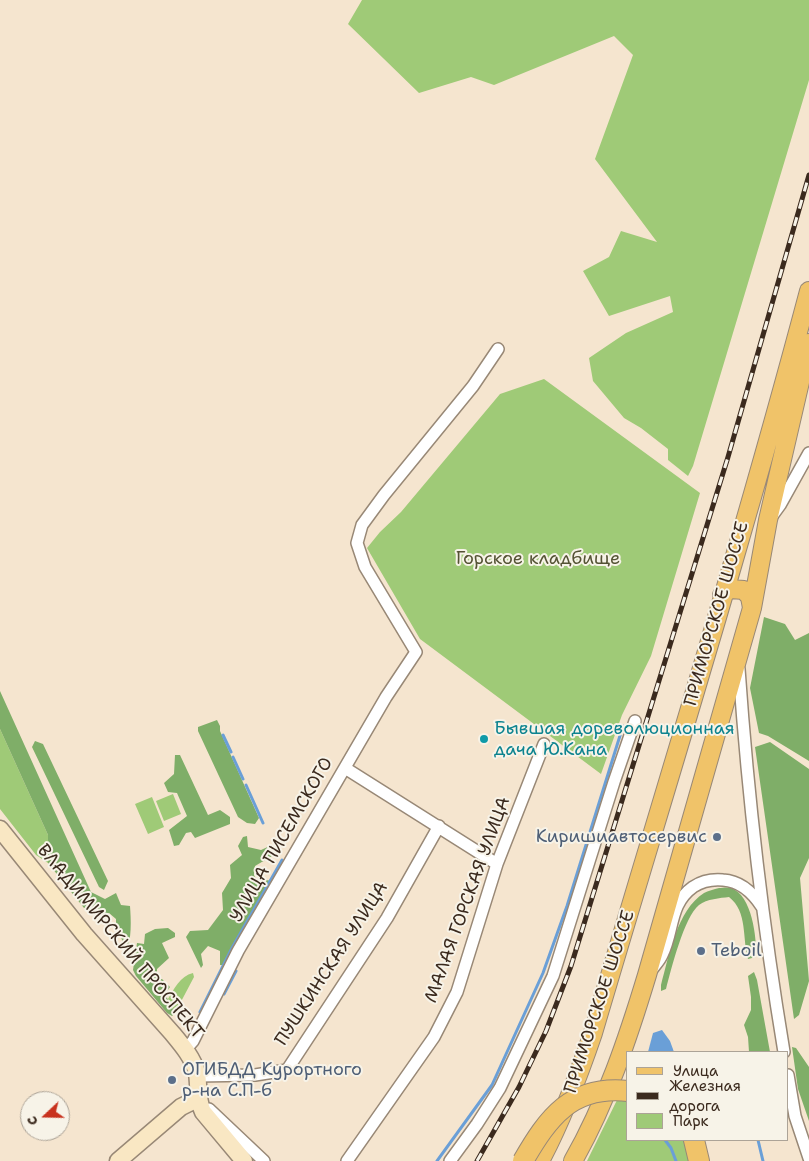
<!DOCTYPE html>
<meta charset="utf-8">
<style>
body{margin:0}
#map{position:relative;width:809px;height:1161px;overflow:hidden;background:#f5e5cf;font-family:"Shantell Sans",sans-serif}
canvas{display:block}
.legend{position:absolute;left:626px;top:1051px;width:162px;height:90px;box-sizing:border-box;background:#f7f3e8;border:1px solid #aca397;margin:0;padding:6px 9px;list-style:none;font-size:15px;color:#3b2a1e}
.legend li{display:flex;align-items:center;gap:10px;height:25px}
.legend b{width:25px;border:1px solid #aca397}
.north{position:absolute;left:20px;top:1091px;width:50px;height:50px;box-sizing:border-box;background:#f7f3e8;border:1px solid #aca397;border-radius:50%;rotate:249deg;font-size:14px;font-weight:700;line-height:20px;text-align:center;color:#3b2a1e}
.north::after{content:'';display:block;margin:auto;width:18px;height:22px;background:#c8321e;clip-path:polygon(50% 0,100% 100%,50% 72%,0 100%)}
</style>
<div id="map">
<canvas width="809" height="1161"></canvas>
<ul class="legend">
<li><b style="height:6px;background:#f0c369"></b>Улица</li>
<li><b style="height:6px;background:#3b2a1e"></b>Железная дорога</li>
<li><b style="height:14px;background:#9fca77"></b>Парк</li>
</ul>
<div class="north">С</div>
</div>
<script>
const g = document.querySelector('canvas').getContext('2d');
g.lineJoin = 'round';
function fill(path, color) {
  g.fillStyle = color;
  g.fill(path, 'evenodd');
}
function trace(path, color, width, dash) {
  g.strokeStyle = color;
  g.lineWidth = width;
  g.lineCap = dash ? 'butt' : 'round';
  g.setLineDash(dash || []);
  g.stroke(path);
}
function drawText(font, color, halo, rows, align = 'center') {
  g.font = font + ' "Shantell Sans",sans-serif';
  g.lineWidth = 4;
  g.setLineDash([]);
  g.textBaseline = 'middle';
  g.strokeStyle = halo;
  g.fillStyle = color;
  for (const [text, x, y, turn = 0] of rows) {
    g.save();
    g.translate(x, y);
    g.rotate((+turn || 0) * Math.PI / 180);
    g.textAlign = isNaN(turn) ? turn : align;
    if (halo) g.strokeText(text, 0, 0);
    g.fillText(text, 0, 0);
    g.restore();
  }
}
fill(new Path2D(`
 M362,0H809V80L693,466L688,476L668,460V449L641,428L624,418L593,381L589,358L626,333L673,312L670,296L609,316L583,271L609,257L621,231L657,242L595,159L633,55L614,36L494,85L471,77L419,93L348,24Z
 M544,379L700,493L651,656L622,715L601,774L420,639L367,548L380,532L401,512L500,394Z
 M0,729L48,835V863L36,855L0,809Z
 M173,794L181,814L164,821L156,801Z
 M152,797L164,827L148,834L135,804Z
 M193,973L194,977L175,1013L168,999C174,989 180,976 193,973Z
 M618,1098L628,1099V1140H685L691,1161H587Z`), '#9fca77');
fill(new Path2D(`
 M764,617L785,624L795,640L809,633V761L768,736L759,733L750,688Z
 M0,691L91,892L105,899L116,893L121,905L130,906C131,920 132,939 126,952L121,937L116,933V919L109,913L102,917L95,908H84L48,863V835L0,729Z
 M217,720L220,726V731L259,818L255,824L247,823L238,817L198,731V727Z
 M35,741L43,744L108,881L104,890L99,887L32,747Z
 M770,742L809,769V858L800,878L809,981L799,1015L794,1019L755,747Z
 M175,755H180L208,815L220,810L230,817V824L195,838L191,832L186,833L179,845L174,846L169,830L187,816L177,793L168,792L164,783L174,774Z
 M247,836L248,847L261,850L272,845L276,850L272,856L255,866L254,875L260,885L266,880L272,881L271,886L226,965H220V951L208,946L201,954L203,965L201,968L186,937L190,931L208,930L223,910L222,893L231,878L230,865L242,855L238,846L243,837Z
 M719,888C722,888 727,887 731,888C752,895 757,938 756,957L748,959C742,938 748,912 729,897C720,898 707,899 699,905C684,917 671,970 666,989L661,991V985C669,956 677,910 704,893C708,891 714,889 719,888Z
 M168,928L175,933V937L162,943L169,958L157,969V979H162L170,987L165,994L175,1013L172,1016L167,1013L136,976L133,970L137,943L144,944L145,934L155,929Z
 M754,972L757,980L770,1052H749L748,1037L744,1025L751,1010V997L748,976Z
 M792,1047L796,1048L809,1067V1121L798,1089Z`), '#7fae68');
fill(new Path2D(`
 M662,1030L670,1041L674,1052H648L653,1033Z`), '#6a9fd7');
trace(new Path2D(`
 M223,735L231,752
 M233,757L243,779
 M246,785L263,823
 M224,994L236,971
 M200,1012L232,948L282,860
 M665,1140L671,1148L676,1161
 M758,1140L763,1161
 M437,1161L492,1085L543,973L567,906L623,726`), '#6a9fd7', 3);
const street = new Path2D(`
 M772,516L780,505L809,453
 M739,669C748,797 763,926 784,1052
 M345,768L497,864
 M653,968C656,964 660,960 662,955C674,931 669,904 693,887C702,881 712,879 723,880C740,881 753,893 762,907
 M185,1050L193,1041L238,951L386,697L416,652L365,567L357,543L362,525L384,495L473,386L498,349
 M788,1075L795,1116L809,1158
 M197,1076L255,1075L287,1070L387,918L439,826
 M209,1109L264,1161
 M347,1161L434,1037L457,992L497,864L544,744
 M450,1161L477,1124L500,1088L553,976L614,782L635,721`);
const secondary = new Path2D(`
 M0,829L84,934L172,1033C182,1045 193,1058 197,1073C199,1086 197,1100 203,1112L244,1161
 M118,1161L181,1107L199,1098`);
const primary = new Path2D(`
 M722,595L730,589L744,590L750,597L752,608
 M540,1161C562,1120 578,1077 593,1033C666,786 743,540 809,291
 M573,1161C606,1103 628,1038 647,975L752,608L768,520L809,343`);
const highway = new Path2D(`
 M694,1140L699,1161`);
trace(street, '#988876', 14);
trace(secondary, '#988876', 19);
trace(primary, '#988876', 20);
trace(highway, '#988876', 22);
trace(street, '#fff', 11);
trace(secondary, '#f9e7c3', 16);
trace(primary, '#f0c369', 18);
trace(highway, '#f0c369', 20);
const rail = new Path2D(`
 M477,1161L519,1087L546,1031L571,966L728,457L809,175`);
trace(rail, '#3b2a1e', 5);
trace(rail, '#f7f3e8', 3, [9]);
const highwayBridge = new Path2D(`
 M523,1161C548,1118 571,1085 628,1091`);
trace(highwayBridge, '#988876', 22, []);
trace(highwayBridge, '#f0c369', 20);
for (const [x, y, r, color] of [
 [484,739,5,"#0f9aa8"],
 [717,837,5,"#5c6f8a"],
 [701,951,5,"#5c6f8a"],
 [172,1080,5,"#5c6f8a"]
]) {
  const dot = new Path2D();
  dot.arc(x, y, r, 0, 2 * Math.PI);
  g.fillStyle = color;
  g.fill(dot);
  trace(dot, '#f7f3e8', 2);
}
drawText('18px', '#545234', '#f7f3e8', [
 ["Горское кладбище",538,559]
]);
drawText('18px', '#3b2a1e', '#f7f3e8', [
 ["ПРИМОРСКОЕ ШОССЕ",717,614,-74],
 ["УЛИЦА ПИСЕМСКОГО",282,840,-60],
 ["МАЛАЯ ГОРСКАЯ УЛИЦА",468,900,-70],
 ["ВЛАДИМИРСКИЙ ПРОСПЕКТ",120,942,50],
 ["ПУШКИНСКАЯ УЛИЦА",332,964,-57],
 ["ПРИМОРСКОЕ ШОССЕ",600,1002,-72]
]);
drawText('18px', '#0d838f', '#f7f3e8', [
 ["Бывшая дореволюционная",494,729],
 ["дача Ю.Кана",494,750]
], 'left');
drawText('18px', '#4e5e75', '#f7f3e8', [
 ["Киришиавтосервис",707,837,"right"],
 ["Teboil",711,951],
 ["ОГИБДД Курортного",182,1070],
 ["р-на С.П-б",182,1091]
], 'left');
</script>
